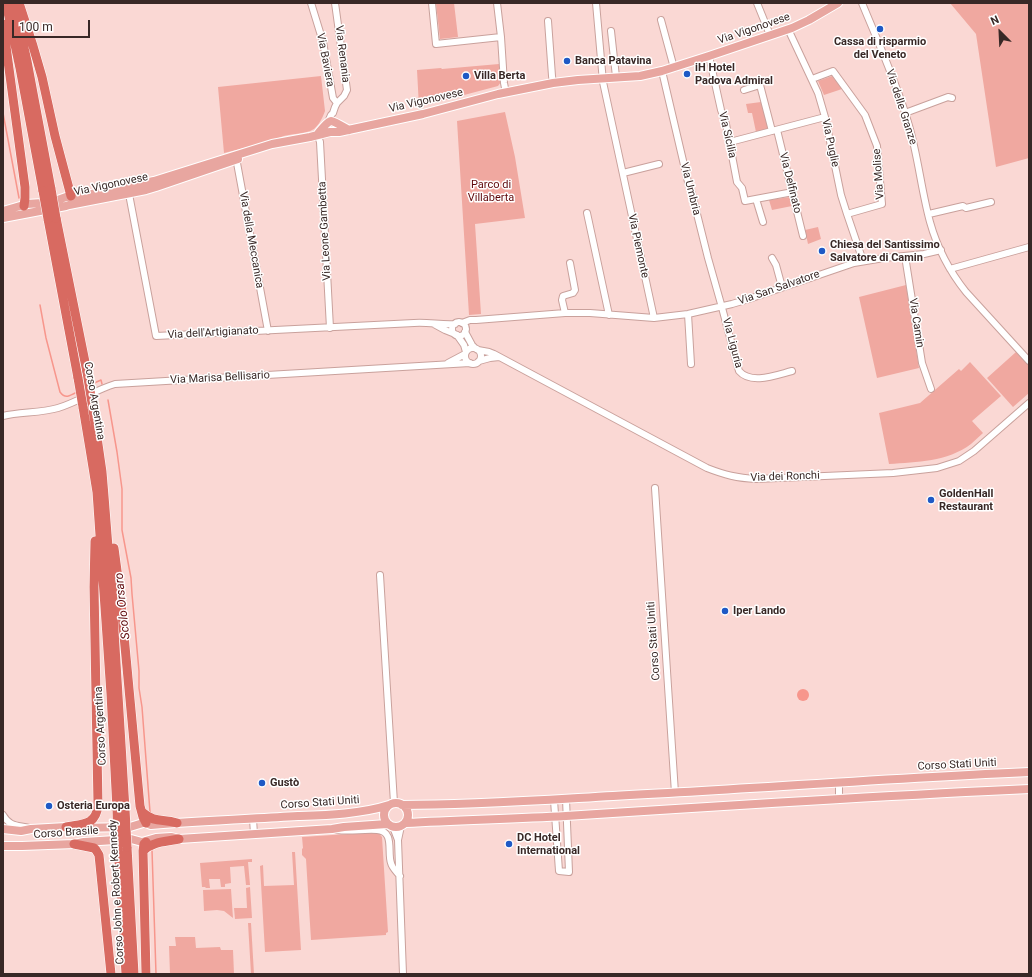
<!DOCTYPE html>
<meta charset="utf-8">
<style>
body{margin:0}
#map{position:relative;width:1032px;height:977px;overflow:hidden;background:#fad8d4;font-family:Roboto,sans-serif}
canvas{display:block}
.frame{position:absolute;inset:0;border:4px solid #382826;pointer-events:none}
.north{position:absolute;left:980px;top:12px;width:40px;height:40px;-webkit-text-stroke:3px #fff;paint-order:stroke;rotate:336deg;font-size:11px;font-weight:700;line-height:16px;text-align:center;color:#382826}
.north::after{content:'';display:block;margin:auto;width:14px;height:18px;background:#382826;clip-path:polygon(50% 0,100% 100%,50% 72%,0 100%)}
.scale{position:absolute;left:12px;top:20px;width:78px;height:18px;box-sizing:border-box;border:2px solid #382826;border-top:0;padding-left:5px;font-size:12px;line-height:14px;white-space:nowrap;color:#382826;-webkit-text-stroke:3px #fff;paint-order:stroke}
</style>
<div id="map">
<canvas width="1032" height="977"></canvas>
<div class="frame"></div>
<div class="north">N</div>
<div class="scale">100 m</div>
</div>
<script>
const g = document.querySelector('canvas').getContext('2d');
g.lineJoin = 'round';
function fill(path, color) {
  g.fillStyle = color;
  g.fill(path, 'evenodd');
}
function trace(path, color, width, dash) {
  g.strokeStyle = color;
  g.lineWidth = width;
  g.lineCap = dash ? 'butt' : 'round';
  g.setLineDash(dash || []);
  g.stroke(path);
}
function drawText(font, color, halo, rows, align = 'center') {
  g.font = font + ' Roboto,sans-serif';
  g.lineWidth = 3;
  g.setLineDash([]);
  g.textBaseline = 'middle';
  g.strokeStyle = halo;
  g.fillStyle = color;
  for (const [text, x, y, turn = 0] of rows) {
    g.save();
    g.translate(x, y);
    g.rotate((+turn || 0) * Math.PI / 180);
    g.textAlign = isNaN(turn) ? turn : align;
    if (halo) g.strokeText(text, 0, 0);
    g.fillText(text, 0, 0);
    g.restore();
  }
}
fill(new Path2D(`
 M436,3H454L458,37L440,39Z
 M950,3H1029V158L996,167L976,34Z
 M499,64L501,82L498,86L419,107L417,70L441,68L442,69Z
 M321,76L325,111C323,117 319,125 314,129C304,135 291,133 281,137C263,144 243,148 224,153L218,87Z
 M832,76L842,89L824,95L818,81Z
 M761,102L768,129L756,132L752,113H748L746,104Z
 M505,112L515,157L525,218L475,224L481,314L469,315L457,121Z
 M790,197L792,206L772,210L769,200Z
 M818,227L821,239L808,244L805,230Z
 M906,285L919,368L877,378L859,297Z
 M1016,352L1029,366V393L1013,407L987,378Z
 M970,362L1001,396L972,421L983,433C979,437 975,440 971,444C947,462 917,462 889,464L879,413L920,403L959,369L961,371Z
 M378,832L382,837L388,932L386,933V935L311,940L306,859L302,855V849L303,848L302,837Z
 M292,852H295L301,950L265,952L260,866L263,865L264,886L294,885Z
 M252,859V862H248L250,885H246L244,866L230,867L231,883L225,884V887H221L220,879H209L210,888H206L205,887H202L200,863Z
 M250,887L252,918L235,919L234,908H247L246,888Z
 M231,889L233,918L224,911L217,910L204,911L203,890Z
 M248,923H251L254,974H251Z
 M175,937H195L196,948L220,947L221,950H233L234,974H170L169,946H176Z`), '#f0a8a0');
fill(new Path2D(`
 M797 695a6 6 0 1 1 12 0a6 6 0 1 1-12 0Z`), '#f7968c');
trace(new Path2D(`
 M3,113L19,198
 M40,305L46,338L60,392C65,399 70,396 77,392
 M92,384L101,380L102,384
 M108,400L117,452L122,489V530L131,578L132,594L139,671V688L142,707L150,812
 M152,850L156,974`), '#f7968c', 1.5);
const minor = new Path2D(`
 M311,3L323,42L333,98L337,103
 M432,3L436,44L501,37
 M497,3L501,37L504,83L506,93
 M596,3L603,82L654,318
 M757,3L770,35
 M862,3C878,42 896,81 908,122C918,155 921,189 930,222C937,247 950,272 966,292L1029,361
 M661,20L674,68
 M548,21L552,76L553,83
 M788,29L818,93L825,117L841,195L847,214L863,261
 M611,31L616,77
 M709,56L721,110L726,124L737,182L742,188L745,201L793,192
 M662,71L688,182L692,194L708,258L721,304L739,371C751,385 776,375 792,371
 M812,79L833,71L865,115L877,146L882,204L847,214
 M744,90L760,85L772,131
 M905,113L948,97L952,98
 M328,122L331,115L333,113L335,107L337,103L344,96L347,90L335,3
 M777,130L803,236
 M317,135L319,139L320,142L330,328
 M730,142L825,117
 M234,159L236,160L237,163L268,331
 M623,173L659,164
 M129,194L156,336L414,323C428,322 442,325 455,324
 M756,199L763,222
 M587,213L609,315
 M929,214L963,206L966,208L991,202
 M905,256L922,363L931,389
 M772,258L776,265L782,287
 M950,269L1029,247
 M565,313L562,300L563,296L573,293L575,290L570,263
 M688,314L691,364
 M452 329a7 7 0 1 1 14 0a7 7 0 1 1-14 0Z
 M462,323L470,320H476L565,313H590L654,318L688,314L732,304L749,299L854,263L884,258L924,254L941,250
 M434,324L445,330L455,334
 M465,332L472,345L476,349
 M457,335L464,345L466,352
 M465 356a8 8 0 1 1 16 0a8 8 0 1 1-16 0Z
 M478,350L489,352L494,354L707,468C725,475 737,478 756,479L893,473L937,468L959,461L974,451L1029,403
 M479,361L490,358L499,357
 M448,363L465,354
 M3,416C20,412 41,413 58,408C78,402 95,390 115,384L470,363
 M655,488L675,793
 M380,575L394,803
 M839,783V799
 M554,800L559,871L569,872L566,799
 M3,815C10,827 17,825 29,828
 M253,819L254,834
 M393,827L398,840L403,974
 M337,830C350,832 363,829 377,830C395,831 387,852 391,863C392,868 397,872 400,876
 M398,840L401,826`);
const major = new Path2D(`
 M317,135C319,132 328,121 331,121C333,121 346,128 349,130
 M3,211L27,204L42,203L55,201L66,197L82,196L154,181L272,144L310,137L330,132H339L423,114L498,94L553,83L578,80L640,76L662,71L709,56L792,28L809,20L838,3
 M3,218C24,214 45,210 66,206L69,205L146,190L156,187L238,159
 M384 815a12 12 0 1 1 24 0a12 12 0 1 1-24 0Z
 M402,805C473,805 543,800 613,796C752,789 890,778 1029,772
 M406,823C459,820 512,819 566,816C720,806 874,796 1029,789
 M3,829L21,831L31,829L66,827L76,828L130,827L143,823H146L151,825C200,821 249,819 298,816C327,815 361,814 389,805
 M3,846H22L74,844L84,842L131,839L142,842L156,838L171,837L179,839L332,829L344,827L387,824`);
const highway = new Path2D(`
 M6,3L20,68L43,191
 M19,3L33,46L42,77L55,136L71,196
 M14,4L27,61L51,189
 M3,24L25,187V198L24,206
 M56,218L87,372
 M48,219L78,378
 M92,403L102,472L104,496L112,598L125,809
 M83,407L90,449L97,492L111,694L117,809
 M114,548L120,593L140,806L143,817L146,823
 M142,812C156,824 162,818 177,823
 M66,827C82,824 96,826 98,805L94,587L95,541
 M146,842L144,844L143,851L146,974
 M74,844L94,848L96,850L99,855L111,974
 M127,847L134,974
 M118,848L126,974
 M143,851C153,841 166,842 179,839`);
trace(minor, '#c9a19c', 8);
trace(major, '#fff', 10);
trace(highway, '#fff', 10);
trace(minor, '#fff', 6);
trace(major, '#e8a6a0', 8);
trace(highway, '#d86a61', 9);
const highwayBridge = new Path2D(`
 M51,189L56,218
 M43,191L48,219
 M87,372L92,403
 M78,378L83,407
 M117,809L118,848
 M125,809L127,847`);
trace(highwayBridge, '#fff', 10, []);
trace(highwayBridge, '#d86a61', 9);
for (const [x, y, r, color] of [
 [880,29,4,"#1e59c5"],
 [567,61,4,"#1e59c5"],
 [687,74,4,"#1e59c5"],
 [466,76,4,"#1e59c5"],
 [822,251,4,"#1e59c5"],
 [931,500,4,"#1e59c5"],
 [725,611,4,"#1e59c5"],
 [262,783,4,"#1e59c5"],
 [49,806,4,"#1e59c5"],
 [509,844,4,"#1e59c5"]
]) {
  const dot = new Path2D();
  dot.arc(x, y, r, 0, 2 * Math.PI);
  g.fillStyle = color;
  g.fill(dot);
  trace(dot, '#fff', 1.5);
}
drawText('11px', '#382826', '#fff', [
 ["Via Vigonovese",754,29,-19],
 ["Via Renania",342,54,83],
 ["Via Baviera",325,60,79],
 ["Via Vigonovese",426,101,-13],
 ["Via delle Granze",901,107,72],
 ["Via Sicilia",727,135,77],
 ["Via Puglie",830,143,78],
 ["Via Molise",879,174,-94],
 ["Via Delfinato",790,183,76],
 ["Via Vigonovese",111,185,-12],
 ["Via Umbria",690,189,76],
 ["Via Leone Gambetta",325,231,-93],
 ["Via della Meccanica",251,240,80],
 ["Via Piemonte",638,246,78],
 ["Via San Salvatore",779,288,-19],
 ["Via Camin",916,323,81],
 ["Via dell'Artigianato",213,333,-3],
 ["Via Liguria",732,343,75],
 ["Via Marisa Bellisario",220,378,-3],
 ["Corso Argentina",94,401,80],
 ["Via dei Ronchi",785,477,-2],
 ["Corso Stati Uniti",654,641,-94],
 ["Corso Argentina",101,726,-93],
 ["Corso Stati Uniti",957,765,-3],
 ["Corso Stati Uniti",320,803,-4],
 ["Corso Brasile",66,833,-4],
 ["Corso John e Robert Kennedy",117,892,-93]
]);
drawText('bold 11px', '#382826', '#fff', [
 ["Cassa di risparmio",880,42,"center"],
 ["del Veneto",880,55,"center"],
 ["Banca Patavina",575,61],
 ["iH Hotel",695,68],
 ["Padova Admiral",695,81],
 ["Villa Berta",474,76],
 ["Chiesa del Santissimo",830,245],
 ["Salvatore di Camin",830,258],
 ["GoldenHall",939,494],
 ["Restaurant",939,507],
 ["Iper Lando",733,611],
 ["Gustò",270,783],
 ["Osteria Europa",57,806],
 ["DC Hotel",517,838],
 ["International",517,851]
], 'left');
drawText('11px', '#5f070a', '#fff', [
 ["Parco di",491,185],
 ["Villaberta",491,198]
]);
drawText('italic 12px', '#5e0609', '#fff', [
 ["Scolo Orsaro",123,606,-96]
]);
</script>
